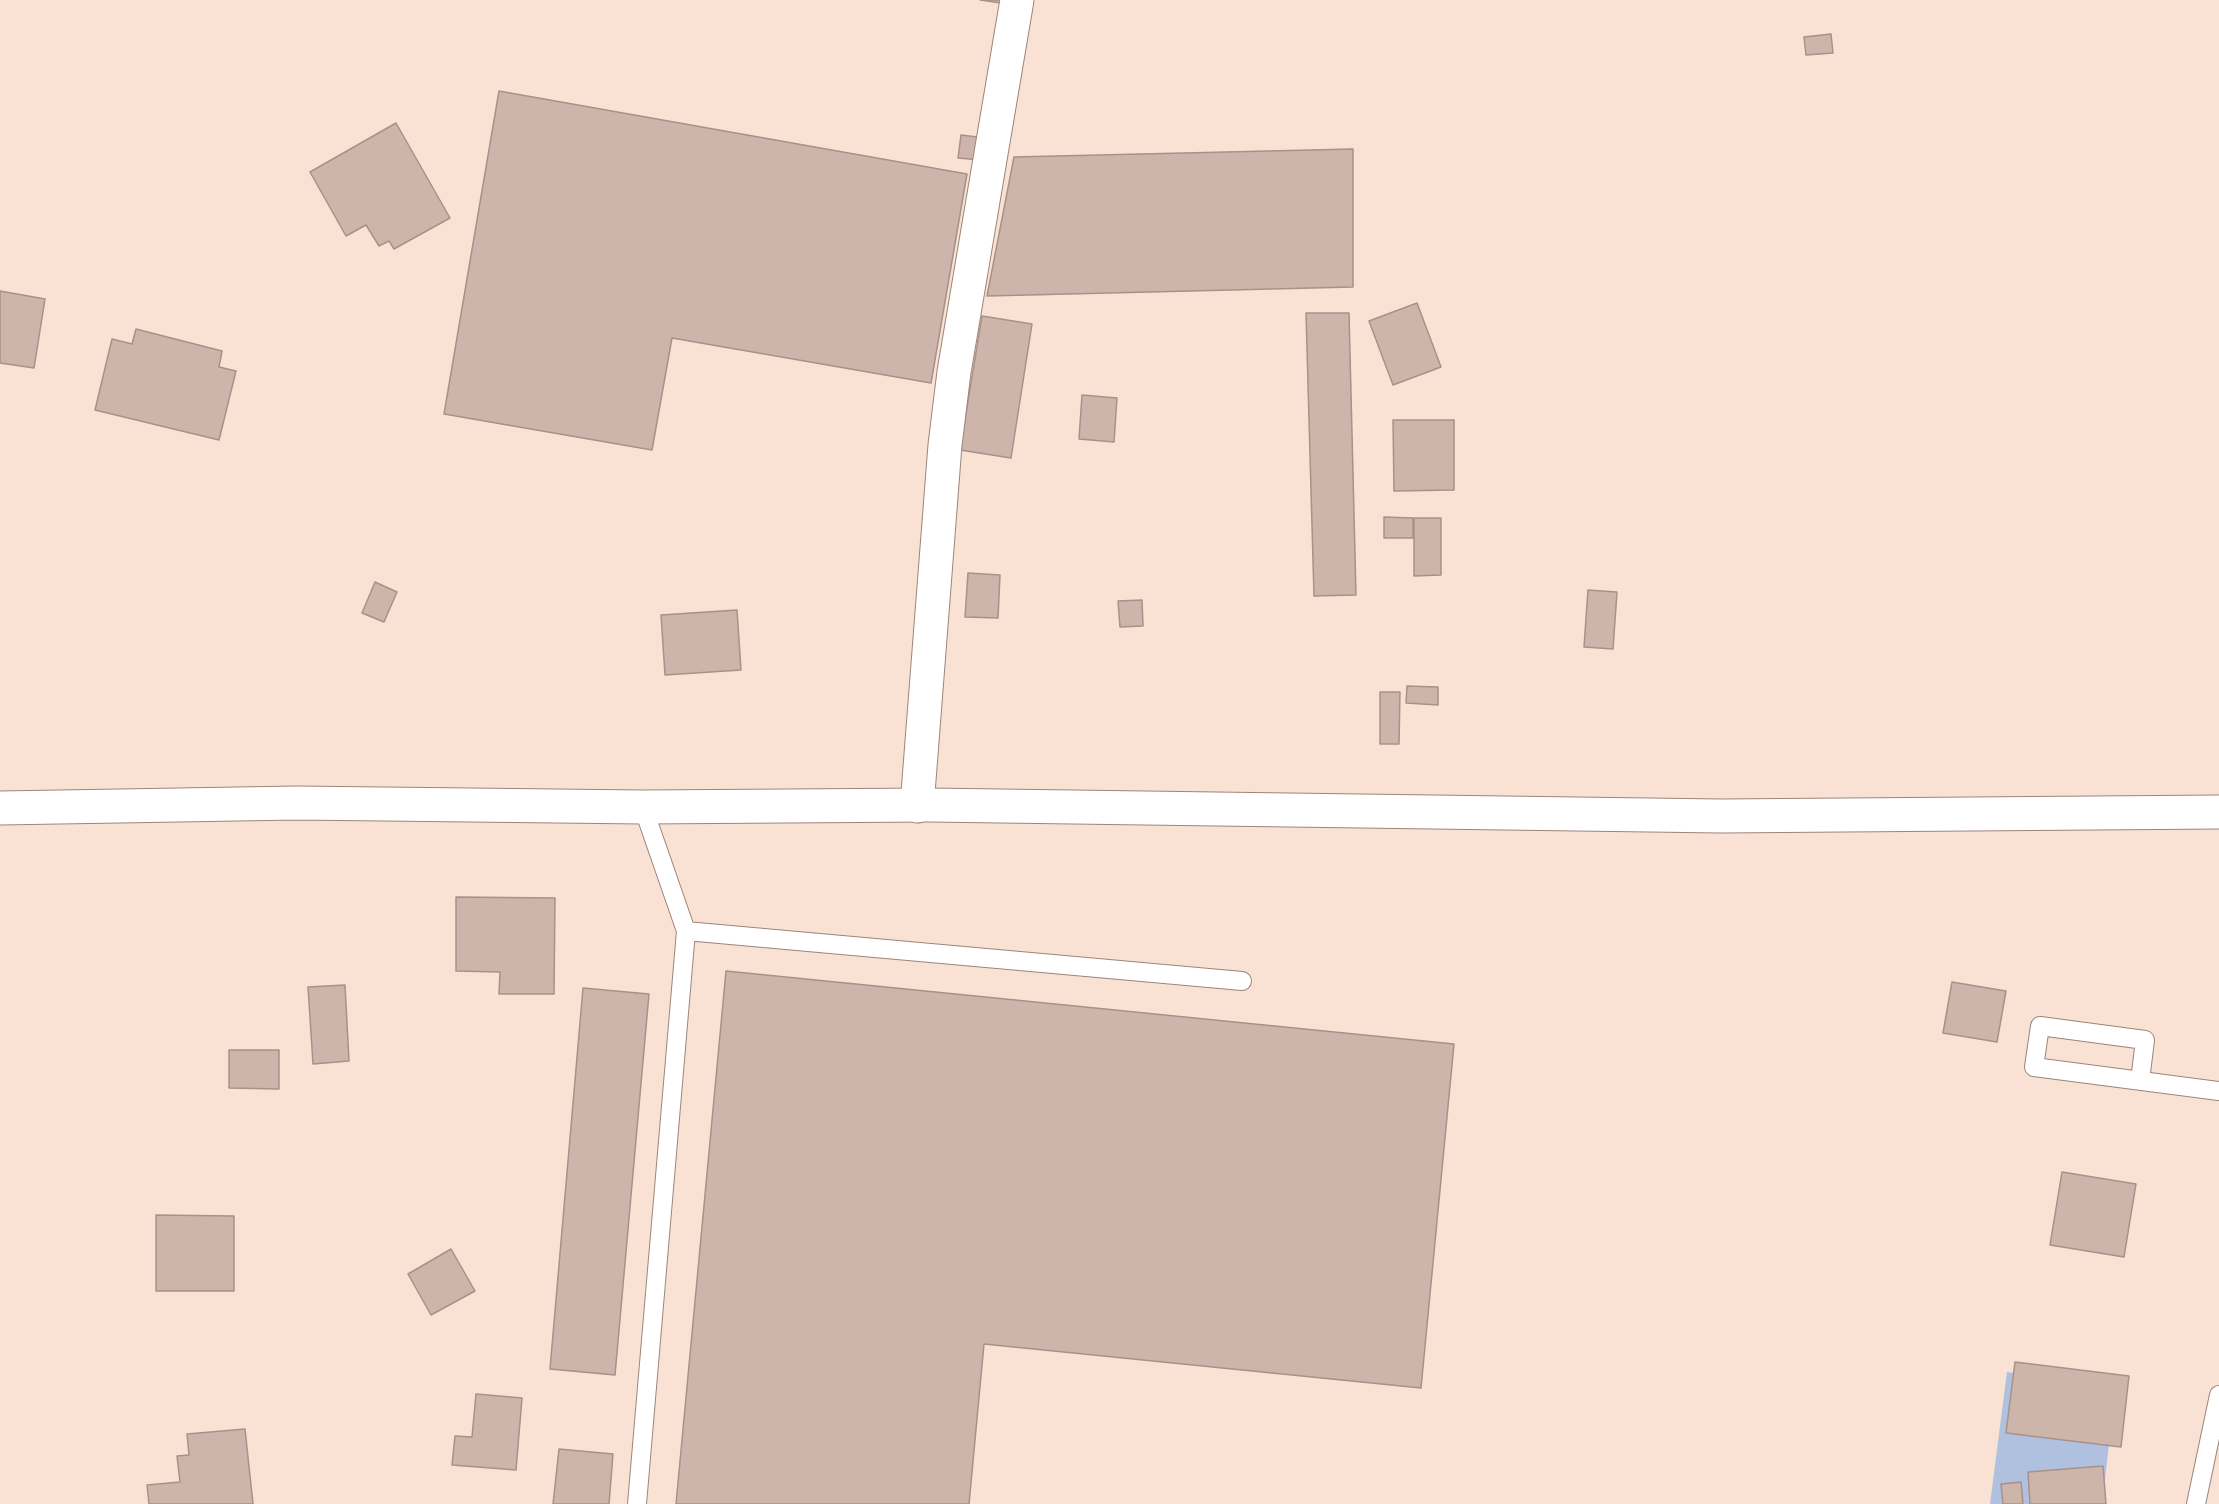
<!DOCTYPE html>
<style>
body{margin:0}
canvas{display:block;background:#f9e1d4}
</style>
<canvas width="2219" height="1504"></canvas>
<script>
const g = document.querySelector('canvas').getContext('2d');
g.lineJoin = 'round';
function fill(path, color) {
  g.fillStyle = color;
  g.fill(path, 'evenodd');
}
function trace(path, color, width, dash) {
  g.strokeStyle = color;
  g.lineWidth = width;
  g.lineCap = dash ? 'butt' : 'round';
  g.setLineDash(dash || []);
  g.stroke(path);
}
fill(new Path2D(`
 M2007,1372L2116,1386L2102,1504H1990Z`), '#b0c1df');
const building = new Path2D(`
 M980,0H1001V3Z
 M1831,34L1833,53L1806,55L1804,37Z
 M499,91L967,174L931,383L672,338L652,450L444,414Z
 M396,123L450,218L394,249L389,241L379,246L366,225L346,236L310,172Z
 M961,135L994,139L992,161L958,158Z
 M1353,149V287L987,296L1014,157Z
 M0,291L45,299L34,368L0,363Z
 M1417,303L1441,367L1393,385L1369,321Z
 M1306,313H1349L1356,595L1314,596Z
 M982,316L1032,324L1011,458L960,450Z
 M136,329L222,351L219,367L236,371L219,440L95,410L112,339L132,344Z
 M1082,395L1117,398L1114,442L1079,439Z
 M1393,420H1454V490L1394,491Z
 M1384,517L1413,518V538H1384Z
 M1414,518H1441V575L1414,576Z
 M968,573L1000,575L998,618L965,617Z
 M375,582L397,592L384,622L362,613Z
 M1588,590L1617,592L1613,649L1584,647Z
 M1142,600L1143,626L1120,627L1118,601Z
 M737,610L741,670L665,675L661,615Z
 M1407,686L1438,687V705L1406,703Z
 M1380,692H1400L1399,744H1380Z
 M456,897L555,898L554,994H499L500,972L456,971Z
 M726,971L1454,1044L1421,1388L984,1344L969,1504H676Z
 M1952,982L2006,991L1997,1042L1943,1033Z
 M345,985L349,1061L313,1064L308,987Z
 M583,988L649,994L615,1375L550,1369Z
 M229,1050H279V1089L229,1088Z
 M2062,1172L2136,1184L2124,1257L2050,1245Z
 M156,1215L234,1216V1291H156Z
 M451,1249L475,1291L431,1315L408,1274Z
 M2015,1362L2129,1376L2121,1447L2006,1433Z
 M476,1394L522,1398L516,1470L452,1465L455,1436L472,1437Z
 M245,1429L253,1504H149L147,1485L180,1482L177,1456L189,1455L187,1434Z
 M559,1449L613,1454L609,1504H553Z
 M2103,1466L2106,1504H2030L2028,1472Z
 M2021,1482L2023,1504H2003L2001,1484Z`);
fill(building, '#ceb5ab');
trace(building, '#a99188', 1.5);
const service = new Path2D(`
 M686,931L1242,981
 M2140,1081L2145,1040L2040,1026L2034,1067L2219,1091
 M637,1504L686,931L643,807
 M2196,1504L2219,1395`);
const minor = new Path2D(`
 M917,806L945,445L954,372L1017,0`);
const primary = new Path2D(`
 M0,808L297,803L643,807L929,805L1721,816L2219,812`);
trace(service, '#9c857a', 20);
trace(minor, '#9c857a', 35);
trace(primary, '#9c857a', 35);
trace(service, '#fff', 18);
trace(minor, '#fff', 33);
trace(primary, '#fff', 33);
</script>
